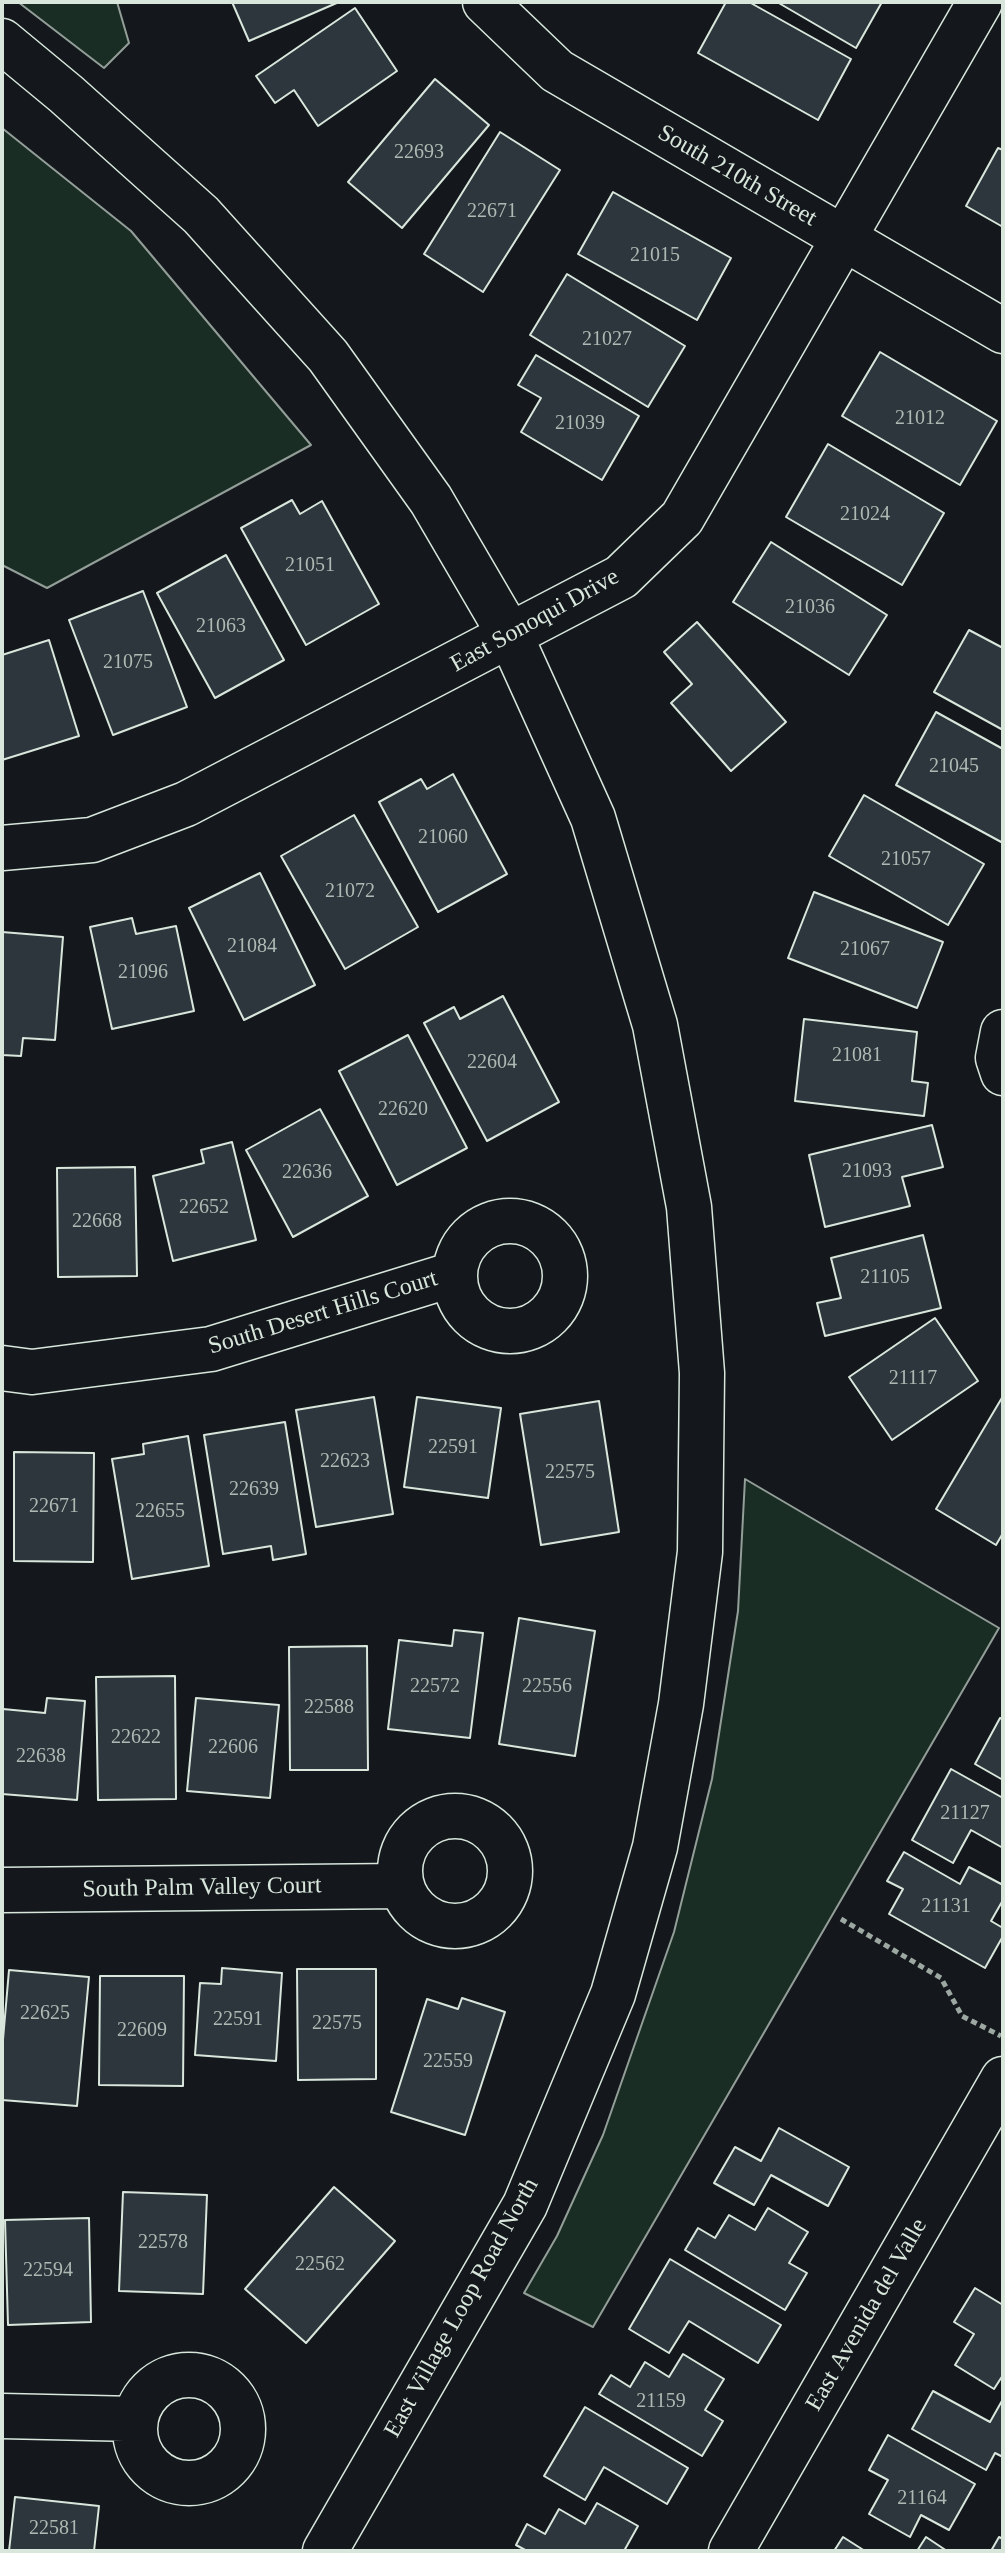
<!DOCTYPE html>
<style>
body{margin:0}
#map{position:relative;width:1005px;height:2553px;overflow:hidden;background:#14181c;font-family:Georgia,serif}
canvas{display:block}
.frame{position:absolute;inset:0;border:4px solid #d8e6dc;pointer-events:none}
</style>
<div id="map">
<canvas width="1005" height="2553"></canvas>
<div class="frame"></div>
</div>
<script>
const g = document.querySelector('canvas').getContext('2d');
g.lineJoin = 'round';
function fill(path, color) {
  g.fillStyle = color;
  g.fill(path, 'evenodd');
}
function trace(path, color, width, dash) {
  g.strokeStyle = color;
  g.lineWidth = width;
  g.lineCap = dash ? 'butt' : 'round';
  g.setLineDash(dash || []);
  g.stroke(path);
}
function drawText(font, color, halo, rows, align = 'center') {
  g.font = font + ' Georgia,serif';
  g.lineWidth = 6;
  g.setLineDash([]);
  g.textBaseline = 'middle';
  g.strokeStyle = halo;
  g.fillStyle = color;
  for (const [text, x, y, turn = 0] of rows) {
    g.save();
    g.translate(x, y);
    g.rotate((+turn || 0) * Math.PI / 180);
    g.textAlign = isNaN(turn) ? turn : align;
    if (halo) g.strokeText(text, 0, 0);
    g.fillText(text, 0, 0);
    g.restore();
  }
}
const green = new Path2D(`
 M18,2H117L129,43L104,68Z
 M2,128L131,231L311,445L47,588L2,565Z
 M745,1479L999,1628L593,2327L524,2293L557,2236L603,2135L674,1932L712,1779L738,1611Z`);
fill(green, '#1a2d24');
trace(green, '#939e99', 2);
const building = new Path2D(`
 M232,2H339L249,41Z
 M726,2H749L851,59L818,120L698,53Z
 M777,2H882L856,48Z
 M355,8L397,71L318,126L294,90L275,103L256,76Z
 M435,79L489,125L402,228L348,182Z
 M500,132L560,170L483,292L424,254Z
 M998,148L1003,150V227L966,206Z
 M613,192L731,258L697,320L578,254Z
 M567,274L685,346L648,407L530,335Z
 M880,352L997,421L960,485L842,416Z
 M536,355L639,416L602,480L521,432L541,398L518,385Z
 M828,444L944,513L902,585L786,517Z
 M292,500L300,514L322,501L379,604L306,645L241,528Z
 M771,542L887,615L849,675L733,602Z
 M226,555L284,660L215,698L157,593Z
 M143,591L187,707L113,735L69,620Z
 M697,622L786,722L731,771L671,703L692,684L664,652Z
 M969,630L1003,648V730L934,692Z
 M49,640L79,736L2,760V655Z
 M936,712L1003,749V843L896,785Z
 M453,774L507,874L438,912L379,802L421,779L427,789Z
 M864,795L984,864L948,925L829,856Z
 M354,815L418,927L345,969L281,856Z
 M260,873L315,985L244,1020L189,908Z
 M814,892L943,942L917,1008L788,958Z
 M132,918L136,934L176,926L194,1011L112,1029L90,927Z
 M2,932L63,937L55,1040L23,1038L21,1056L2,1055Z
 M503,996L559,1102L487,1141L424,1023L454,1007L460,1019Z
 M804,1019L917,1032L912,1081L928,1083L924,1116L795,1101Z
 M408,1035L467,1148L397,1185L339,1071Z
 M320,1109L368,1196L293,1237L246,1150Z
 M932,1125L943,1167L902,1177L910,1206L825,1227L809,1155Z
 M232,1142L256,1240L173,1261L153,1176L204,1163L201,1150Z
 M135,1167L137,1276L58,1277L57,1168Z
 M923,1235L941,1308L825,1336L817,1303L841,1298L831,1258Z
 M935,1318L978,1381L892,1440L849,1377Z
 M1003,1396V1533L996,1545L936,1509Z
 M374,1397L393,1514L316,1527L296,1410Z
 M417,1397L501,1408L488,1498L404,1487Z
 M599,1401L619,1532L541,1545L520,1414Z
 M285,1422L306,1554L273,1560L271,1546L223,1554L204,1435Z
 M188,1436L209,1566L132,1579L112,1459L144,1454L143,1444Z
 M14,1452L94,1453L93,1562L14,1561Z
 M519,1618L595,1631L575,1756L499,1744Z
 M454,1630L483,1633L470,1738L388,1729L399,1640L452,1646Z
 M367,1646L368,1770H290L289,1647Z
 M175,1676L176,1799L98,1800L96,1677Z
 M47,1698L85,1701L77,1800L2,1794L3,1709L45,1713Z
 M196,1698L279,1705L270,1798L187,1791Z
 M1000,1718L1003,1719V1780L975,1764Z
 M951,1769L1003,1798V1848L971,1830L953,1863L912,1840Z
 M904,1852L960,1884L969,1867L1003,1885V1900L991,1921L1003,1928V1936L985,1968L889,1914L903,1889L887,1881Z
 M222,1968L282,1973L276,2061L195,2055L200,1983L221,1984Z
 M297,1969H376V2079L298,2080Z
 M9,1970L89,1977L77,2106L2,2100V2051Z
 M100,1976H184L183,2086L99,2085Z
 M462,1998L505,2012L465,2135L391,2112L427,1999L458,2009Z
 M779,2128L849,2167L828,2206L771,2175L754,2205L714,2183L735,2147L761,2161Z
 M334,2187L395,2241L306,2343L245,2289Z
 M123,2192L207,2195L203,2294L119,2291Z
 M768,2208L808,2232L789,2263L807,2273L785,2310L685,2250L698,2228L715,2238L729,2215L755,2230Z
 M89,2218L91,2322L8,2325L5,2220Z
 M670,2259L781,2325L758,2363L689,2321L669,2353L629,2329Z
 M975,2288L1003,2305V2375L994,2389L955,2365L974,2334L954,2322Z
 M683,2354L724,2379L705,2410L723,2421L702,2456L599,2394L611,2375L630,2387L645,2362L669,2377Z
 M933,2391L990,2422L1003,2399V2457L995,2453L986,2470L912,2429Z
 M585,2407L688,2468L667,2504L604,2467L585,2500L544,2476Z
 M888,2435L975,2484L949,2530L921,2515L910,2537L869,2514L888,2480L869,2470Z
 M15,2497L99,2506L94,2551H9Z
 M597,2503L638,2526L624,2551H527L516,2545L527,2524L545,2534L559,2509L585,2524Z
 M843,2537L865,2551H834Z
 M926,2537L947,2551H917Z
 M999,2537L1003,2539V2551H991Z`);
fill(building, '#2c363c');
trace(building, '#d8e6dc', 2);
const minor = new Path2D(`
 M485,2L557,71L1003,331
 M2,41L66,94L201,215L328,356L431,500L511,637L593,818L655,1025L689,1207L702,1373L700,1552L681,1704L655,1847L613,1994L525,2205L325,2551
 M2,848L92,840L186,804L621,577L682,518L980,2
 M1003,1032L998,1058L1003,1073
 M455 1276a55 55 0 1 1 110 0a55 55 0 1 1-110 0Z
 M2,1368L32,1372L211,1349L454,1274
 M400 1871a55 55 0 1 1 110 0a55 55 0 1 1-110 0Z
 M2,1890L401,1886
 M135 2429a54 54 0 1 1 108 0a54 54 0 1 1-108 0Z
 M2,2416L136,2419
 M731,2551L1003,2079`);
trace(minor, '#d8e6dc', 47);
trace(new Path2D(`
 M841,1919L941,1978L962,2016L1001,2036`), '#9da8a2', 5, [6, 4]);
trace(minor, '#14181c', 44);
drawText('20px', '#adbab4', null, [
 ["22693",419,153],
 ["22671",492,212],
 ["21015",655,256],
 ["21027",607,340],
 ["21012",920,419],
 ["21039",580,424],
 ["21024",865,515],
 ["21051",310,566],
 ["21036",810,608],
 ["21063",221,627],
 ["21075",128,663],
 ["21045",954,767],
 ["21060",443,838],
 ["21057",906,860],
 ["21072",350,892],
 ["21084",252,947],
 ["21067",865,950],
 ["21096",143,973],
 ["21081",857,1056],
 ["22604",492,1063],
 ["22620",403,1110],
 ["21093",867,1172],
 ["22636",307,1173],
 ["22652",204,1208],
 ["22668",97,1222],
 ["21105",885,1278],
 ["21117",913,1379],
 ["22591",453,1448],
 ["22623",345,1462],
 ["22575",570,1473],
 ["22639",254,1490],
 ["22671",54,1507],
 ["22655",160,1512],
 ["22572",435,1687],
 ["22556",547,1687],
 ["22588",329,1708],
 ["22622",136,1738],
 ["22606",233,1748],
 ["22638",41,1757],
 ["21127",965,1814],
 ["21131",946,1907],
 ["22625",45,2014],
 ["22591",238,2020],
 ["22575",337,2024],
 ["22609",142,2031],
 ["22559",448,2062],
 ["22578",163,2243],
 ["22562",320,2265],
 ["22594",48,2271],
 ["21159",661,2402],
 ["21164",922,2499],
 ["22581",54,2529]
]);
drawText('24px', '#d8e6dc', '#14181c', [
 ["South 210th Street",737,176,30],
 ["East Sonoqui Drive",535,621,-29],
 ["South Desert Hills Court",323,1313,-17],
 ["South Palm Valley Court",202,1888,-1],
 ["East Village Loop Road North",462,2308,-61],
 ["East Avenida del Valle",867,2315,-60]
]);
</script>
